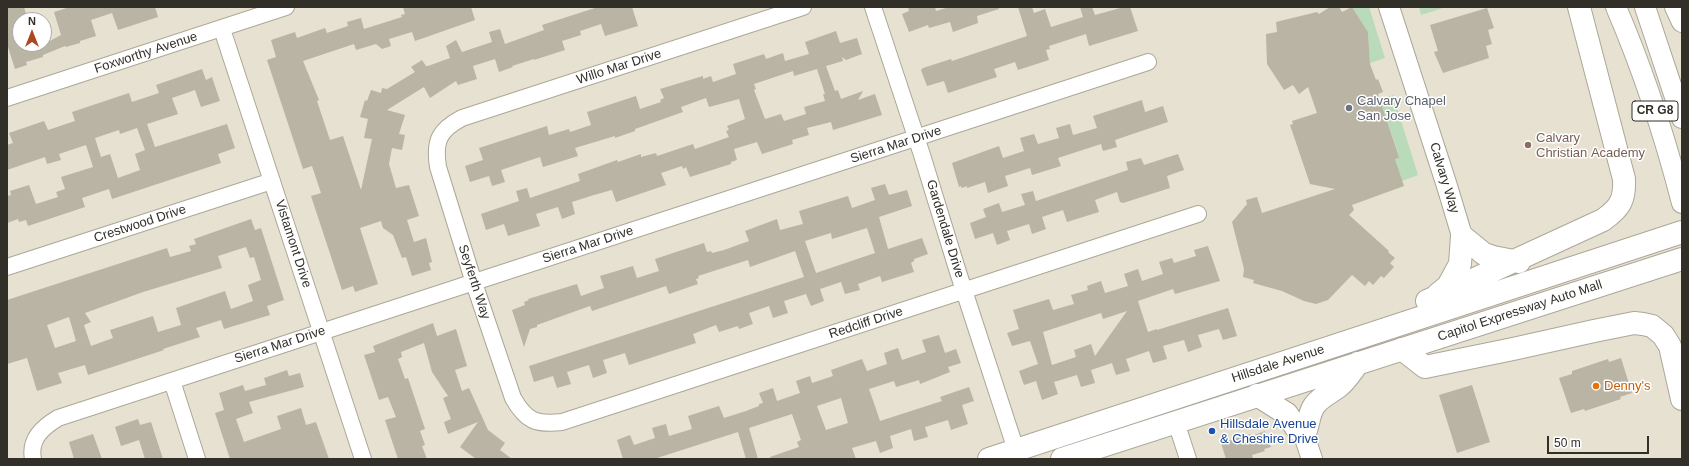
<!DOCTYPE html>
<style>
body{margin:0}
#map{position:relative;width:1689px;height:466px;overflow:hidden;background:#e6e1d0;font-family:Helvetica,sans-serif}
canvas{display:block}
.frame{position:absolute;inset:0;border:8px solid #312f28;pointer-events:none}
.north{position:absolute;left:12px;top:12px;width:40px;height:40px;box-sizing:border-box;background:#fff;border:1px solid #adaca9;border-radius:50%;rotate:0deg;font-size:11px;font-weight:700;line-height:16px;text-align:center;color:#312f28}
.north::after{content:'';display:block;margin:auto;width:14px;height:18px;background:#ad4623;clip-path:polygon(50% 0,100% 100%,50% 72%,0 100%)}
.scale{position:absolute;left:1547px;top:436px;width:102px;height:18px;box-sizing:border-box;border:2px solid #312f28;border-top:0;padding-left:5px;font-size:12px;line-height:14px;white-space:nowrap;color:#312f28;-webkit-text-stroke:3px #fff;paint-order:stroke}
</style>
<div id="map">
<canvas width="1689" height="466"></canvas>
<div class="frame"></div>
<div class="north">N</div>
<div class="scale">50 m</div>
</div>
<script>
const g = document.querySelector('canvas').getContext('2d');
g.lineJoin = 'round';
function fill(path, color) {
  g.fillStyle = color;
  g.fill(path, 'evenodd');
}
function trace(path, color, width, dash) {
  g.strokeStyle = color;
  g.lineWidth = width;
  g.lineCap = dash ? 'butt' : 'round';
  g.setLineDash(dash || []);
  g.stroke(path);
}
function drawText(font, color, halo, rows, align = 'center') {
  g.font = font + ' Helvetica,sans-serif';
  g.lineWidth = 3;
  g.setLineDash([]);
  g.textBaseline = 'middle';
  g.strokeStyle = halo;
  g.fillStyle = color;
  for (const [text, x, y, turn = 0] of rows) {
    g.save();
    g.translate(x, y);
    g.rotate((+turn || 0) * Math.PI / 180);
    g.textAlign = isNaN(turn) ? turn : align;
    if (halo) g.strokeText(text, 0, 0);
    g.fillText(text, 0, 0);
    g.restore();
  }
}
fill(new Path2D(`
 M1352,7H1369L1385,58L1370,63L1368,32Z
 M1419,7H1446L1421,15Z
 M1393,95L1418,175L1402,181L1395,159L1399,158L1398,153L1380,100Z`), '#b9dbb9');
fill(new Path2D(`
 M7,7H24L28,20H20V44H44L61,35L54,12L70,7H155L158,17L118,30L112,13L91,20L96,36L80,41V43L66,47L65,46L43,55V57L26,62L27,65L15,69L7,44Z
 M403,7H471L475,20L415,41L412,32L389,39L391,46L382,49L376,44L356,50L354,44L303,61L319,100L317,101L330,140L343,136L361,190L372,139L364,138L368,119L360,117L365,100L367,101L371,90L381,93L382,88L387,89L415,72L411,67L422,60L426,66H428L450,58L446,46L456,40L462,52L492,42L489,32L500,29L505,44L544,30L542,25L598,7H632L638,26L605,36L601,24L580,31L581,35L562,41L565,50L534,60V59L512,66L513,67L499,72L495,59L473,66L477,79L458,85L456,81L430,98L424,87L387,110L405,115L399,134L405,135L402,150L392,148L389,164L396,188L409,185L419,216L407,220L414,242L426,238L432,262L429,263L431,270L412,276L406,257L402,258L393,235L383,228L381,221L360,228L378,284L355,292L353,286L342,290L311,196L321,193L312,166L303,169L267,60L276,57L271,40L295,32L297,38L325,28L327,33L348,26L347,22L361,18L364,29L402,17L401,15L405,14Z
 M908,7H935L936,11L949,7H999V9L977,16L978,23L953,32L950,22L929,28L928,25L909,32L902,14L909,11Z
 M1018,7H1032L1034,13L1045,9L1051,27L1083,17L1080,7H1092L1095,15L1124,7H1130L1138,31L1089,46L1086,34L1049,46L1050,49L1046,50L1049,60L1018,70L1015,62L994,69L997,77L948,93L944,81L927,86L921,70L923,68L951,59L952,61L1027,36Z
 M1330,7H1339L1342,12L1352,7L1368,32L1370,64L1376,80L1378,79L1383,92L1378,94L1398,154L1399,158L1395,159L1404,186L1352,205L1354,210L1349,215L1389,251L1388,252L1395,258L1390,263L1394,267L1384,278L1381,276L1373,285L1369,281L1365,286L1352,275L1328,300L1316,304L1304,301L1282,291L1253,283L1254,280L1243,277L1244,269L1232,222L1247,204L1246,200L1257,197L1262,213L1335,189L1310,184L1290,125L1293,124L1292,121L1317,113L1308,87L1299,94L1293,85L1284,90L1267,64L1266,34L1277,32L1276,22L1317,12L1319,14Z
 M1487,8L1494,28L1488,30L1492,44L1486,46L1489,58L1443,73L1434,52L1438,51L1430,25Z
 M836,31L840,43L857,38L862,54L846,60L842,57L843,61L826,66L835,91L838,90L841,99L863,91L858,100L875,94L882,115L833,130L831,122L807,128L809,135L792,140L793,144L762,154L757,142L734,149L737,160L731,162V164L690,177L686,167L683,169L682,166L661,173L666,185L616,202L612,190L594,195L572,202L575,214L562,219L558,207L536,214L540,226L508,236L504,224L486,230L481,214L519,201L516,191L527,188L530,198L580,181L578,174L617,160L618,162L641,154V157L656,153L657,156L693,144L695,149L729,137L726,131L729,130L727,126L745,119L739,99L709,107L706,98L681,107L683,112L635,129V131L615,138V136L575,148L578,156L543,167L540,157L501,170L505,182L492,186L489,176L470,182L465,166L483,160L479,148L547,126L549,135L569,129L570,132L591,125L587,112L636,96L640,109L661,102L660,100L664,98L660,89L703,76V79L711,76L713,82L736,74L733,64L764,54L766,59L783,53L785,61L809,54L805,42ZM817,69L825,94H823L825,101L804,107L806,114L784,121L781,114L765,119L754,90L756,89L754,84L793,71L794,76Z
 M202,69L206,80L212,77L220,101L201,107L195,90L172,98L178,114L147,124L155,147L227,124L235,148L218,154L221,163L112,199L109,189L82,198L85,207L28,226L26,220L19,222L18,219L7,223V196L11,195L10,191L29,185L36,204L58,197L56,192L65,189L61,177L93,167L86,145L59,154L61,160L47,164L45,157L7,170V145L13,143L9,133L44,121L48,130L75,121L72,112L129,93L132,102L159,93L156,85ZM137,128L145,150L135,154L140,170L118,178L110,154L101,157L95,138L119,130L120,134Z
 M1142,100L1145,112L1163,106L1168,122L1115,140L1117,147L1103,151L1101,144L1061,157L1058,158L1061,166L1032,175L1030,168L1005,176L1008,186L988,193L985,182L967,188V186L962,188L961,186L959,187L952,163L999,146L1003,158L1024,151L1020,138L1034,134L1038,144L1059,138L1056,128L1070,124L1073,135L1097,128L1093,116Z
 M1178,154L1184,170L1167,176L1170,188L1123,203L1120,202L1117,192L1095,200L1099,212L1067,222L1063,210L1042,217L1046,229L1032,234L1029,224L1007,231L1010,240L997,245L993,233L975,239L970,223L986,217L983,209L999,203L1002,212L1025,205L1021,194L1033,191L1036,201L1128,170L1126,162L1141,158L1144,165Z
 M885,184L889,195L907,190L912,206L879,217L888,249L922,238L928,254L914,259V261L911,263L914,272L882,282L880,276L858,284L860,290L845,294L841,282L820,289L824,301L811,306L806,294L784,301L788,313L773,318L769,306L749,313L753,324L739,329L738,326L719,332L716,325L693,334L696,343L629,365L625,353L603,360L607,373L593,378L589,365L567,372L571,384L557,388L553,376L534,382L529,366L804,277L795,251L750,267L748,260L698,276L699,278L696,279L698,284L669,294L666,286L592,311L590,306L537,325V327L530,329L524,347L512,310L525,305L524,302L529,300L528,299L577,284L581,296L604,288L600,276L633,266L637,278L659,271L655,259L676,252L704,243L707,252L711,251L712,253L724,250L749,241L745,231L777,219L780,230L803,224L799,211L812,207L848,196L852,208L875,200L871,188ZM867,228L875,253L816,273L805,241L831,233L832,239Z
 M251,219L255,230L261,228L284,300L267,306L270,315L224,329L221,320L196,328L200,337L163,349L164,350L88,375L85,365L58,373L62,383L37,391L27,358L7,364V300L167,248L170,257L191,251L189,246L196,244L194,239ZM246,247L250,258L254,257L261,280L248,285L253,301L231,309L225,291L176,308L181,325L158,332L153,316L110,330L113,338L91,346L84,325L91,322L85,313L143,292L222,268L218,256ZM69,317L76,341L55,348L47,325Z
 M1208,246L1220,281L1175,294L1173,289L1138,301L1148,332L1157,329V330L1228,308L1237,336L1223,340L1219,329L1198,335L1202,347L1188,352L1184,340L1163,346L1167,359L1153,363L1149,351L1126,359L1130,371L1116,375L1112,363L1091,370L1095,383L1081,387L1077,375L1054,382L1058,394L1042,400L1036,381L1024,385L1019,371L1038,364L1030,341L1012,346L1007,333L1019,329L1013,310L1049,299L1053,310L1074,304L1071,295L1088,290L1087,286L1101,281L1105,293L1128,286L1124,274L1138,269L1142,281L1163,274L1159,262L1172,258L1174,263L1196,256L1194,250ZM1127,311L1095,356L1091,344L1074,350L1076,357L1052,365L1043,332L1101,313L1103,319Z
 M433,323L437,336L456,329L467,366L455,370L462,391L469,388L488,430L505,443L500,450L512,459H476L460,447L478,422L448,434L444,422L451,419L443,398L448,396L432,372L424,343L401,352L402,357L398,359L405,379L408,378L425,429L420,431L425,445L422,446L427,459H398L385,420L396,417L388,397L379,400L364,355L375,352L373,346Z
 M939,335L945,353L956,349L961,363L948,367L950,372L920,384L919,380L896,387L894,381L869,389L876,409L880,421L942,401L940,397L969,387L974,401L962,405L968,424L951,430L948,420L925,427L928,437L914,441L911,429L890,436L893,448L880,453L876,441L852,448L856,459H770V457L799,447L797,442L801,440L792,414L749,428L758,459H746L738,432L654,459H623L617,440L630,435L634,445L655,438L652,428L666,424L669,436L692,429L688,416L719,406L724,418L746,411L759,406V404L763,403L759,393L773,388L777,401L800,393L796,381L810,376L812,383L833,376L831,370L862,359L867,371L887,364L884,353L898,348L902,360L926,352L922,340ZM841,398L848,423L826,430L817,406Z
 M1621,358L1632,393L1620,397L1621,399L1585,411L1584,409L1571,413L1559,378L1572,374V371L1608,359L1609,362Z
 M287,370L289,376L300,373L304,387L249,402L253,413L236,419L244,442L281,429L277,416L301,408L306,425L316,422L329,459H230L215,413L224,410L219,393L243,385L245,391L266,385L264,378Z
 M1472,385L1490,442L1457,453L1439,395Z
 M138,419L140,425L151,422L163,459H145L139,440L121,446L115,427Z
 M1265,431L1271,447L1264,449L1265,451L1252,455L1253,459H1226L1221,443L1251,434L1252,436Z
 M93,434L102,459H74L69,442Z`), '#b9b4a3');
const minor = new Path2D(`
 M803,7L462,118C439,130 434,141 438,167L474,283L513,398C526,421 536,425 562,422L1198,214
 M873,7L922,155L958,272L1016,450
 M222,29L363,459
 M7,98L286,7
 M7,267L272,181
 M172,381L197,459
 M1176,422L1188,459
 M33,459C29,439 43,427 58,418L1148,62`);
const major = new Path2D(`
 M1389,7L1447,186L1462,236
 M1616,7C1643,70 1665,137 1682,203
 M1645,7L1682,118
 M1675,7L1682,22
 M1304,435L1312,459`);
const highway = new Path2D(`
 M1462,236L1484,254L1493,257L1519,262
 M1438,294L1448,286L1460,264L1462,236
 M1427,301L1603,220C1620,208 1625,200 1624,179L1579,7
 M1402,349L1425,367L1513,349L1594,331L1634,323L1643,324L1652,326L1663,335L1670,346L1682,399
 M1257,395L1287,414L1297,429L1304,435C1309,426 1308,415 1314,406C1320,397 1330,393 1338,387C1346,381 1352,371 1358,363
 M989,459L1682,232
 M1062,459L1682,259`);
trace(minor, '#aca797', 18);
trace(major, '#aca797', 22);
trace(highway, '#aca797', 24);
trace(minor, '#fff', 16);
trace(major, '#fff', 20);
trace(highway, '#fff', 22);
for (const [x, y, r, color] of [
 [1349,108,4,"#6b7280"],
 [1528,145,4,"#8d6e63"],
 [1596,386,4,"#e8710a"],
 [1212,431,4,"#1a4fb4"]
]) {
  const dot = new Path2D();
  dot.arc(x, y, r, 0, 2 * Math.PI);
  g.fillStyle = color;
  g.fill(dot);
  trace(dot, '#fff', 1.5);
}
for (const [x, y, w] of [
 [1655,111,46]
]) {
  const box = new Path2D();
  box.roundRect(x - w / 2, y - 10, w, 20, 3);
  g.fillStyle = '#fff';
  g.fill(box);
  trace(box, '#312f28', 1);
}
drawText('bold 12px', '#312f28', null, [
 ["CR G8",1655,111]
]);
drawText('13px', '#312f28', '#fff', [
 ["Foxworthy Avenue",146,53,-18],
 ["Willo Mar Drive",619,67,-18],
 ["Sierra Mar Drive",896,145,-18],
 ["Calvary Way",1444,178,73],
 ["Crestwood Drive",140,224,-18],
 ["Gardendale Drive",945,229,73],
 ["Vistamont Drive",293,244,72],
 ["Sierra Mar Drive",588,245,-18],
 ["Seyferth Way",474,282,72],
 ["Capitol Expressway Auto Mall",1520,311,-18],
 ["Redcliff Drive",866,323,-18],
 ["Sierra Mar Drive",280,345,-18],
 ["Hillsdale Avenue",1278,364,-18]
]);
drawText('13px', '#5b616d', '#fff', [
 ["Calvary Chapel",1357,101],
 ["San Jose",1357,116]
], 'left');
drawText('13px', '#785e54', '#fff', [
 ["Calvary",1536,138],
 ["Christian Academy",1536,153]
], 'left');
drawText('13px', '#c56008', '#fff', [
 ["Denny's",1604,386]
], 'left');
drawText('13px', '#164399', '#fff', [
 ["Hillsdale Avenue",1220,424],
 ["& Cheshire Drive",1220,439]
], 'left');
</script>
